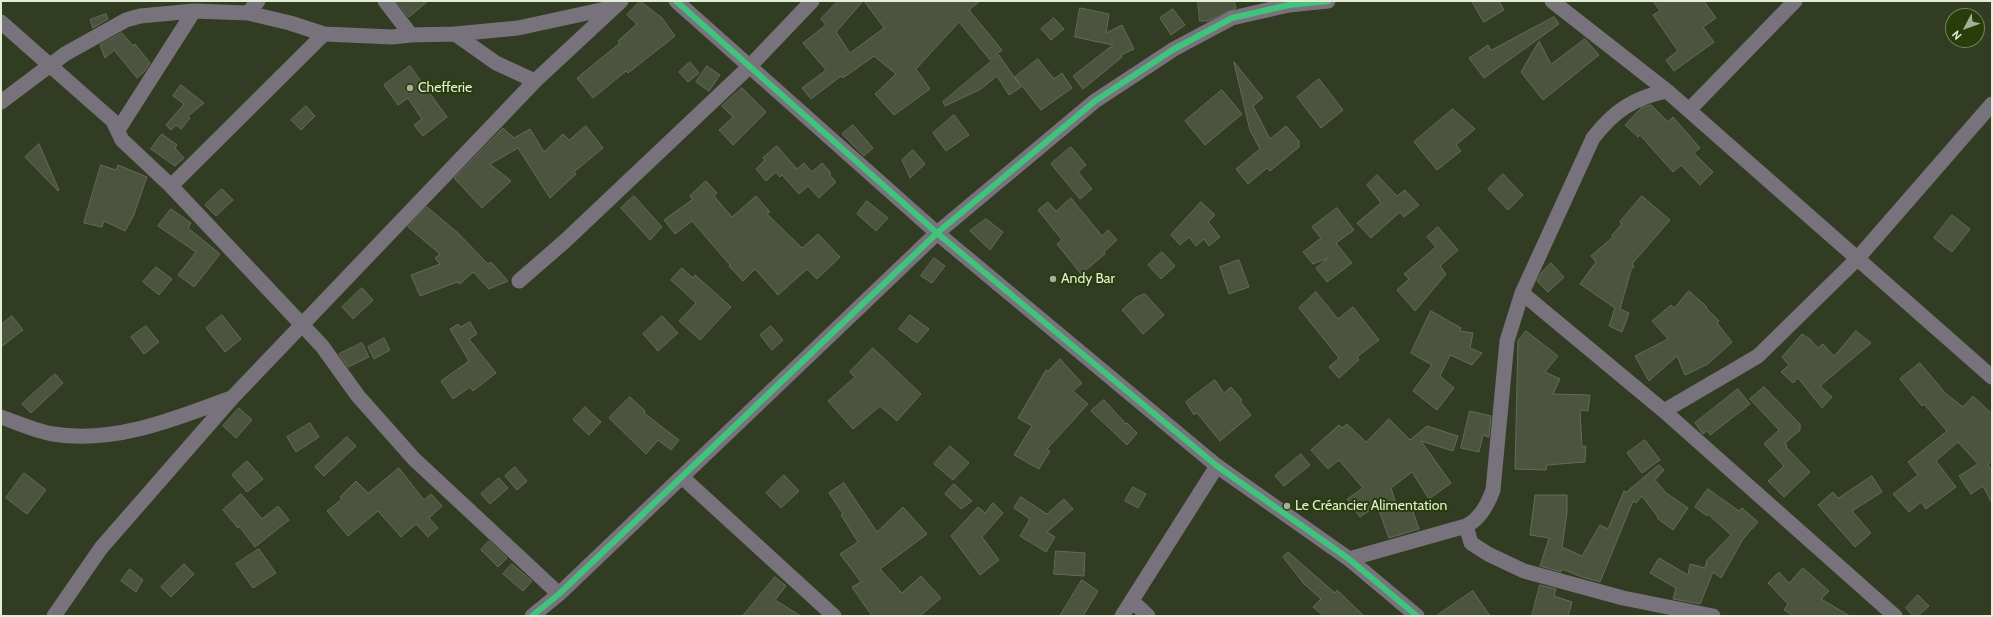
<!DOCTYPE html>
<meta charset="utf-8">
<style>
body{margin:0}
#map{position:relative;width:1993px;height:617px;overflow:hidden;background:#313c22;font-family:Cabin,sans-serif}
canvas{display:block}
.frame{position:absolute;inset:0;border:2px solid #e2efd5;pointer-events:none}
.north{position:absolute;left:1945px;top:8px;width:40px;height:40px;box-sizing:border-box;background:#293c0b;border:1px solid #73845c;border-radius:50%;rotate:229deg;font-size:11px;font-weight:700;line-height:16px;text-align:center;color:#e2efd5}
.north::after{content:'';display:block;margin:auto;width:14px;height:18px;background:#a4b096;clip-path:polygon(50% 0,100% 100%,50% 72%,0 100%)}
</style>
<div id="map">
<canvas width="1993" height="617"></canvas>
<div class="frame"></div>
<div class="north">N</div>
</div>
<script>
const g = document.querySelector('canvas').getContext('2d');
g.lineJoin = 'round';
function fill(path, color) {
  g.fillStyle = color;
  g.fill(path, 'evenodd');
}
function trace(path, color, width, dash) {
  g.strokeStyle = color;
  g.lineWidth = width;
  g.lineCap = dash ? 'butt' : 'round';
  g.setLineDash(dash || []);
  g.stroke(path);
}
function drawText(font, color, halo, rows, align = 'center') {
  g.font = font + ' Cabin,sans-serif';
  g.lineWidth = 4;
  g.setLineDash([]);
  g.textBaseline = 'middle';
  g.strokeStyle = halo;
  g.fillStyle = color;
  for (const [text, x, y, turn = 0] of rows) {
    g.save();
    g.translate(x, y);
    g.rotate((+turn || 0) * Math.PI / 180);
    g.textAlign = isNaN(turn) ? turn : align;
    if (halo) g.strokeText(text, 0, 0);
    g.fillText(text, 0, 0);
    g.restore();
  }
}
const building = new Path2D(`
 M396,1H428L409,17Z
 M640,1L662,18L675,36L628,73L626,71L593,98L577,78L620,43L618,41L637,24L627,15Z
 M838,1H863L836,32L850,53L884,28L864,1H980L969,10L1002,50L990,60L959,22L916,69L930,89L894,115L875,94L896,74L874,56L843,78L841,76L811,99L802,88L826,70L803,43L826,25L821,19Z
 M1198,1H1234L1236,8L1208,21H1200Z
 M1472,1H1499L1504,10L1484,22Z
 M1653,1H1704L1716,18L1703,27L1714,42L1674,71L1666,60L1678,51L1653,15L1660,11Z
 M1080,8L1109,14L1106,33L1122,25L1134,49L1121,55L1122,57L1083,89L1073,76L1113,45L1075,37Z
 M1173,9L1185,25L1171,35L1160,18Z
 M106,14L108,19L93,28L90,20Z
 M1554,17L1559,24L1484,78L1469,58L1488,45L1491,50Z
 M1054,18L1064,29L1051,40L1041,29Z
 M122,33L133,46L135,44L150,63L145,71L137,78L114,50L105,58L100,45Z
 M1585,39L1599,55L1543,100L1521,72L1539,41L1551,64Z
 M999,55L1021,87L1009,95L997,76L981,89L945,106L943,102Z
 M1038,59L1054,79L1062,73L1072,88L1041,110L1015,77Z
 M690,62L699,73L688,82L679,72Z
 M1234,62L1263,98L1253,106L1270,139L1286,126L1299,141V147L1270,171L1267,168L1248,184L1236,169L1260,149L1250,130Z
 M410,66L447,117L423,136L414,125L422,119L408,98L398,105L384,85Z
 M707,66L720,75L709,91L696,82Z
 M1319,79L1343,110L1321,128L1297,97Z
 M181,85L204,103L188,116L190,118L181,129L176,125L171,130L166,125L184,104L173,96Z
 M742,88L766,112L733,145L719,130L733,117L722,106Z
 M1222,90L1242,114L1205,145L1185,121Z
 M1651,105L1668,122L1673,117L1700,148L1694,153L1713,172L1700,185L1681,165L1673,172L1640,135L1638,137L1625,125L1641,108Z
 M306,106L315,116L301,130L291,120Z
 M1453,109L1475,129L1456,145L1461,151L1437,170L1414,142Z
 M954,115L969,135L946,151L933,133Z
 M853,125L873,148L864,156L842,134Z
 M586,126L603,148L574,172L576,174L550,198L518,148L490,164L511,181L482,208L454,178L503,128L514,138L530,129L544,152L563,134L569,140Z
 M162,134L177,145L175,148L184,158L175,166L151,149Z
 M39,144L59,190L58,191L25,157Z
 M777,146L797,169L804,163L812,172L822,163L831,173L829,174L836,182L819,198L808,186L799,194L782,175L780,177L776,172L766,181L756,169L765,160L763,158Z
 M1071,147L1086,165L1078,172L1092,189L1080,199L1051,164Z
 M913,150L925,164L910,178L902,160Z
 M101,165L116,170L118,165L147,177L133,217L125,231L104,221L102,227L84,223Z
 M1503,174L1523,195L1508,210L1488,189Z
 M1377,175L1397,196L1405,190L1419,205L1404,217L1400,212L1371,238L1357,223L1381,203L1367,185Z
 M706,181L717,193L714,196L732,217L756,196L770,212L767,214L802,248L818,234L840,257L817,279L807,269L778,295L755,269L743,281L729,266L730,265L692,221L675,234L664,220L693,199L690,196Z
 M222,189L233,200L216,216L205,205Z
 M634,196L662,227L650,240L621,208Z
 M1642,196L1670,220L1632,264L1634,266L1631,270L1620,309L1629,313L1622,332L1609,326L1615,308L1580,284L1596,262L1591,256L1613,237L1612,235L1622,224L1620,222Z
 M1071,198L1102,236L1108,230L1117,240L1104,252L1105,254L1081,274L1057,244L1062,240L1038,210L1048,202L1056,211Z
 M867,201L888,218L876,231L857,214Z
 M1201,202L1215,215L1208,222L1220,237L1209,246L1204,239L1196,246L1189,237L1180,245L1171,235Z
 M427,207L458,233L488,264L491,262L508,281L489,289L473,272L460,284L457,282L420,296L411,275L440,264L435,258L440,254L408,227Z
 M1337,208L1354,230L1336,243L1352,263L1327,282L1316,268L1328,258L1313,264L1303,252L1321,238L1312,227Z
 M171,209L191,223L188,228L220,254L194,287L178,275L196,252L158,226Z
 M1952,215L1970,229L1952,252L1934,238Z
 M986,219L1003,232L990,250L970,231Z
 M1438,227L1458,250L1440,266L1446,274L1415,311L1397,290L1409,279L1404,274L1436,247L1427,237Z
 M1162,252L1175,266L1161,279L1148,265Z
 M934,258L945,266L932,283L921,276Z
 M1239,260L1249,287L1229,294L1220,267Z
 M1551,263L1564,277L1548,292L1537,281L1542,272Z
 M156,267L172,279L159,295L143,282Z
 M682,268L693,278L695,275L731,307L700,340L679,321L696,303L671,280Z
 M362,288L373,300L353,319L342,307Z
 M1689,291L1707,307L1706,308L1719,321L1717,323L1732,342L1708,364L1685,375L1677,356L1649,381L1635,356L1668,339L1652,321L1671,305L1674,308Z
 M1316,292L1338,319L1353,307L1379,340L1357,357L1359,360L1339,378L1329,367L1339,358L1299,308Z
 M1145,294L1164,315L1143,334L1122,310L1135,298Z
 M1431,311L1461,328L1460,331L1473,333L1470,348L1482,353L1472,365L1450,355L1440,376L1454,388L1437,410L1413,391L1432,365L1411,353Z
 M222,315L241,339L225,352L206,328Z
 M910,315L929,329L917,343L899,329Z
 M12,316L23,330L1,347V325Z
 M662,316L678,333L658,351L643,334Z
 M470,322L477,334L469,339L496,373L473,391L470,387L453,399L441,381L469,361L450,329L458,324L460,327Z
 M146,326L159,342L144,354L131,337Z
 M771,326L783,340L772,350L760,335Z
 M1526,331L1558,356L1545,372L1560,379L1553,394L1590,395L1588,411L1580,410L1582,447L1586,446L1585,462L1547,465L1546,470L1515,469L1518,341Z
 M1856,331L1871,343L1820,386L1832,397L1822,408L1798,378L1793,383L1781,372L1789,365L1782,357L1802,334L1810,339L1818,348L1823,344L1834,356Z
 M384,338L390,350L374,359L368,347Z
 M362,343L369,357L348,367L339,354Z
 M873,348L921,394L897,421L880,406L853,429L828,401L855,377L850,372Z
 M1060,359L1082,383L1073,391L1088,404L1047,449L1050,451L1039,469L1014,455L1032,426L1018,418L1046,370L1048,371Z
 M1920,363L1945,393L1963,407L1973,396L1992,414V461L1988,464L1992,472V503L1983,486L1971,494L1959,476L1978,464L1958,442L1936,461L1956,487L1926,509L1921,502L1909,512L1893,494L1918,475L1908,462L1947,431L1924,404L1922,406L1900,379Z
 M55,374L63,383L31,413L22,404Z
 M1215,380L1224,393L1231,387L1242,400L1240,401L1251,415L1220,441L1197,413L1194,415L1186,402Z
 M1764,387L1800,424V430L1785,443L1787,446L1786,447L1810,472L1784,497L1768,481L1784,466L1764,444L1779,430L1750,399Z
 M1738,389L1750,404L1710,435L1707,431L1703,434L1695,423Z
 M630,397L645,411L644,413L679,440L671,450L658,440L646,454L609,418Z
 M1104,400L1126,424L1127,423L1137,433L1127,445L1091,411Z
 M585,407L601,422L589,435L573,420Z
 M239,408L252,420L236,438L223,426Z
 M1470,411L1491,416L1489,437L1483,435L1479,452L1461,448Z
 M1389,419L1410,440L1427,426L1458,436L1453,451L1421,441L1451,483L1429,499L1412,472L1391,488L1398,510L1411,506L1419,529L1389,538L1377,505L1360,517L1347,499L1363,488L1339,460L1328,469L1311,450L1339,425L1342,428L1347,424L1366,442Z
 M310,423L319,437L296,452L287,437Z
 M347,437L356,446L324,476L315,467Z
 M1645,440L1660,460L1642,473L1627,453Z
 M950,446L969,463L953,480L934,464Z
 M1301,454L1310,465L1284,486L1275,476Z
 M247,461L263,479L247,492L232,475Z
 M1659,465L1664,470L1655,480L1665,492L1688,508L1673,530L1657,518L1658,517L1642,496L1636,503L1633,501L1600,582L1582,577L1562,569L1561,572L1540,566L1549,538L1530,535L1535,495H1567V513L1562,547L1582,556L1600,525L1608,529L1624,491L1626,492Z
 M515,467L527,481L517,490L505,476Z
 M399,468L424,500L431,494L442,506L429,518L438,528L428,537L416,524L401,537L378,511L348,536L327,511L342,499L340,497L356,481L368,493Z
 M24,473L46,490L27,514L6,498Z
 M784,475L799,491L781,508L766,493Z
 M1872,476L1882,492L1852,511L1871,533L1855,547L1818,505L1833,492L1838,498Z
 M499,478L508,488L490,504L481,494Z
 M844,483L877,532L903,507L927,534L880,569L902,593L921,576L941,598L920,616H872L852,587L861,582L840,554L858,542L841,515L843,514L829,493Z
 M954,484L972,501L961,509L945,494Z
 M1133,487L1146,494L1138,508L1125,501Z
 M1708,489L1739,511L1742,508L1758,522L1743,539L1721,578L1713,572L1700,604L1673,599L1676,588L1650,573L1659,558L1688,575L1690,564L1705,568L1707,560L1731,535L1708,514L1707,516L1695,507Z
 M241,494L262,519L278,506L289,520L255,547L239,526L238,528L223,510Z
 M1021,497L1047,514L1064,499L1073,509L1047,532L1055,537L1046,552L1020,536L1030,519L1014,508Z
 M993,503L1003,513L982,537L999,560L980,575L951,536L978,507L985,513Z
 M489,541L507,558L498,567L481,550Z
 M259,549L276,573L253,588L236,564Z
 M1056,551L1085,553L1084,576L1054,574Z
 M1288,552L1335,593L1337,590L1364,616H1324L1313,607L1321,599L1304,584L1283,557Z
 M184,564L194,574L171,597L161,587Z
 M512,564L532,581L523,591L503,574Z
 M1803,568L1829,591L1821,599L1850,616H1793L1784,610L1788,604L1768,583L1779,572L1789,583Z
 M130,569L143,580L136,592L121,581Z
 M775,577L786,586L775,600L801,616H743Z
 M1082,580L1098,591L1083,616H1060Z
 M1540,585L1556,589L1554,596L1572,602L1568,616H1532Z
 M1473,591L1490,616H1436Z
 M1918,595L1929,606L1918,616H1913L1906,608Z`);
fill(building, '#4c5440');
trace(building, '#626c57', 1);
trace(new Path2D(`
 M385,1L411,35
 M676,1L937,233L1217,466L1349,559L1417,616
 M1552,1L1667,91L1992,377
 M248,13L258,1
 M1,22L113,121L122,140L171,186L322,346L358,396L414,459L559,594
 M455,34L496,63L535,81
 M1,102L65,54L126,20L140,16L194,11L248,13L290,23L324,34L392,37L411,35L455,34L518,28L615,7
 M1689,110L1795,1
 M118,130L194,11
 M171,186L324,34
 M519,281L565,241L750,66L812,1
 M1522,293L1664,411L1895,616
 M1664,411L1758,356L1857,259L1992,104
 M1,417C18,423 36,431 53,434C114,444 175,419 231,398
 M682,477L834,616
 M1466,526L1471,543L1488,554L1524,571L1623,598L1713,616
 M1349,559L1466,526C1480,519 1488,504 1493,490L1507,341L1522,293L1593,138C1614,111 1633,98 1667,91
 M1132,601L1148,616
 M54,616L101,548L232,398L535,81L621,1
 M532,616L559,594L937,233L1095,101L1174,49L1232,18L1289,5L1328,1
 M1122,616L1217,466`), '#78727d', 15);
trace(new Path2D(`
 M676,1L937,233L1217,466L1349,559L1417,616
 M532,616L559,594L937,233L1095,101L1174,49L1232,18L1289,5L1328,1`), '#40c37c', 6);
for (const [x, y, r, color] of [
 [410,88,4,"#a4b096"],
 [1053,279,4,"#a4b096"],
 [1287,506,4,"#a4b096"]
]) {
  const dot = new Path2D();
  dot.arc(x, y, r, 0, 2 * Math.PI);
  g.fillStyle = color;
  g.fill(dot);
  trace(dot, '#293c0b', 1.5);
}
drawText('14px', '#e2efd5', '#293c0b', [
 ["Chefferie",418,88],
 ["Andy Bar",1061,279],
 ["Le Créancier Alimentation",1295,506]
], 'left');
</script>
